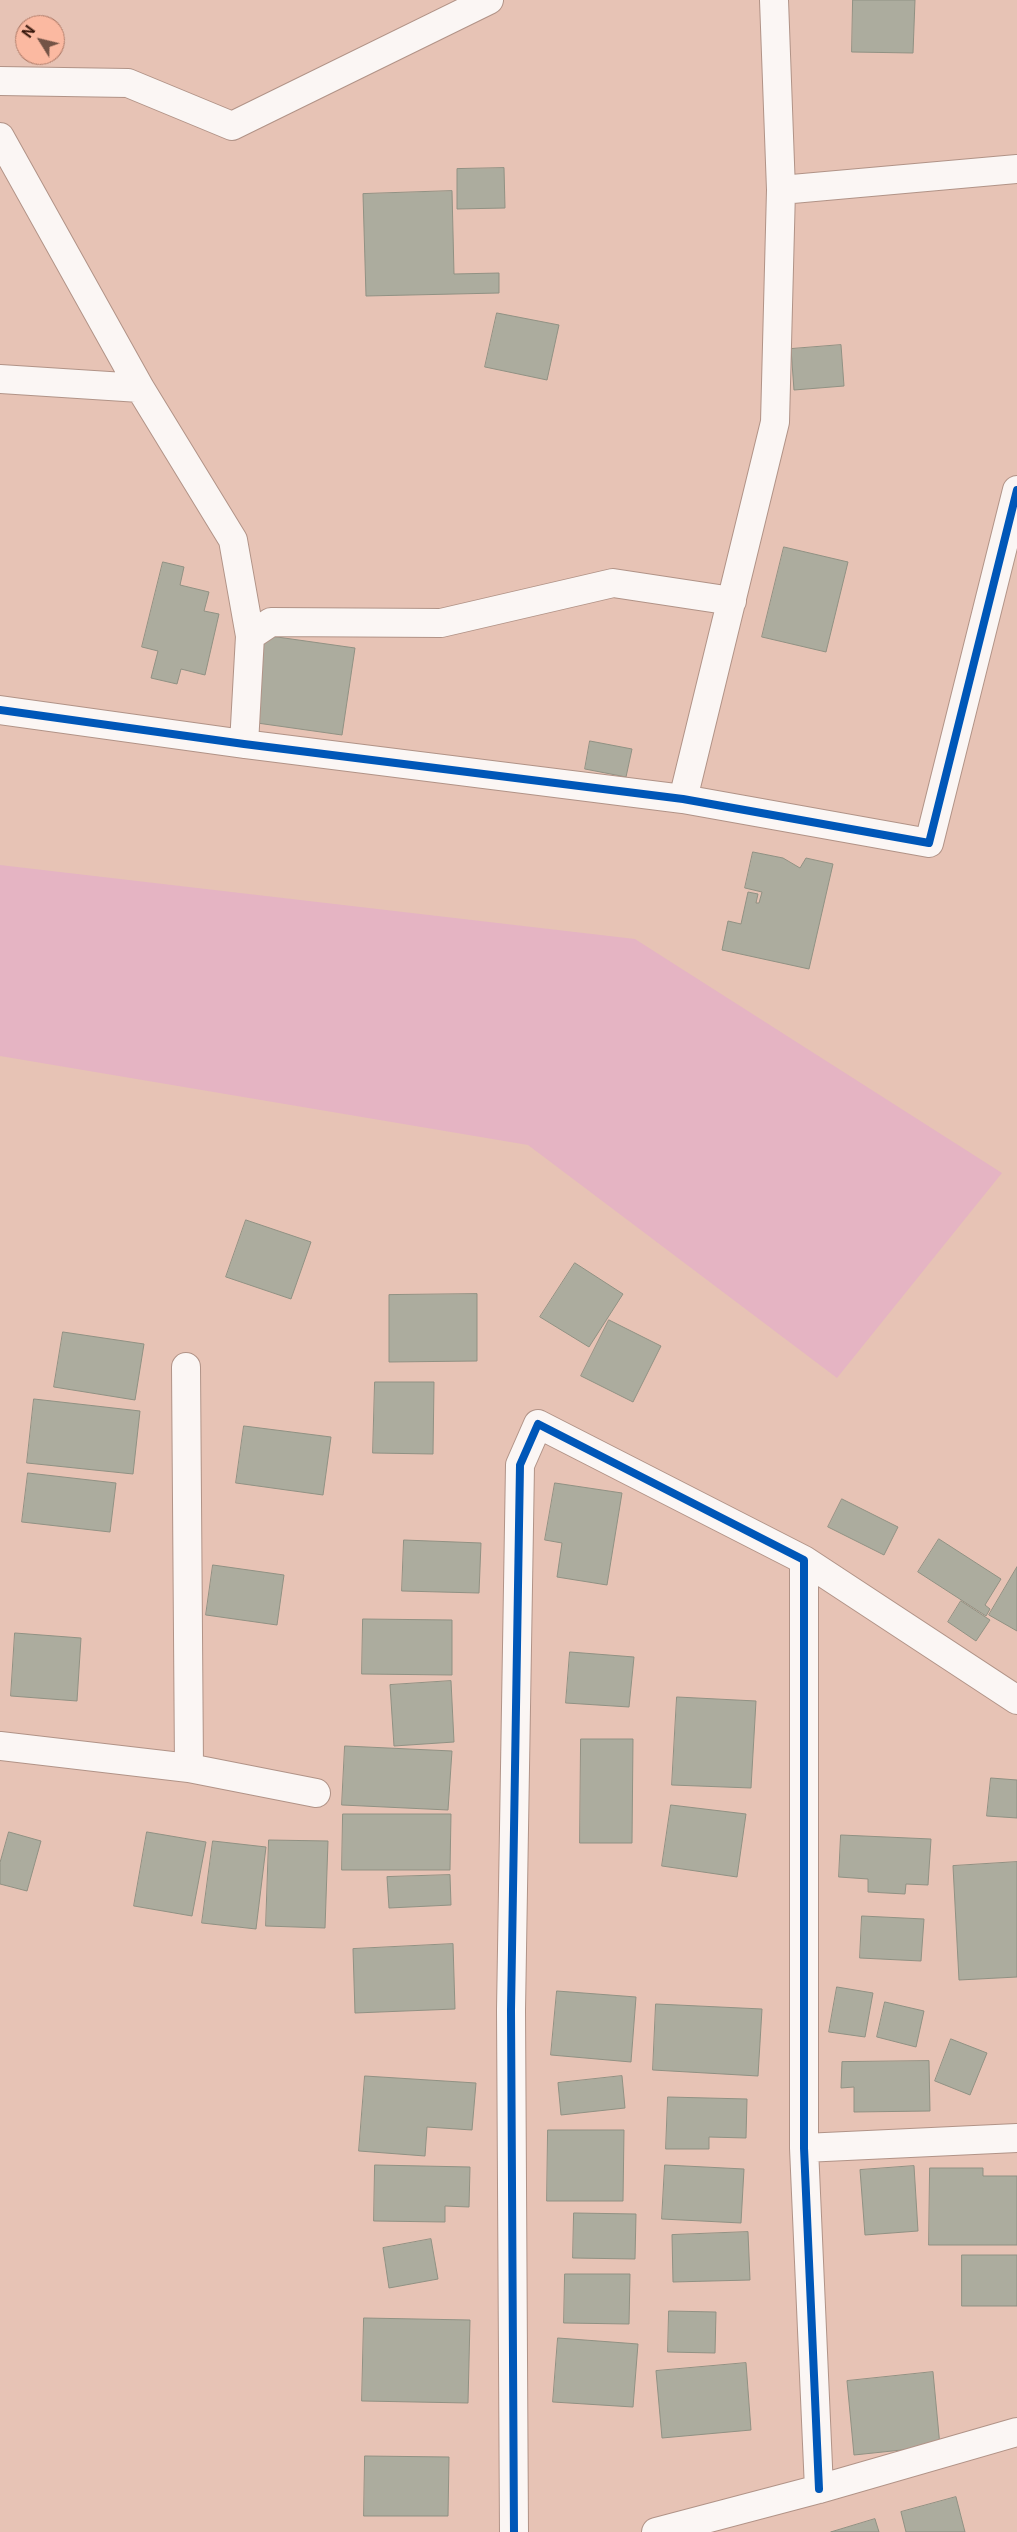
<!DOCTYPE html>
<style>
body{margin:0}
#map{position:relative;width:1017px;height:2532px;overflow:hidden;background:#e7c3b5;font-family:Inter,sans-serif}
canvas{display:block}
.north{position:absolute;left:15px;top:15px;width:50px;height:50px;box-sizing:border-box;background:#fbb9a1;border:1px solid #ac7865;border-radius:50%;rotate:306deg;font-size:14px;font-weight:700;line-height:20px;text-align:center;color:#35160b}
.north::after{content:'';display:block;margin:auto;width:18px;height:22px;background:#735346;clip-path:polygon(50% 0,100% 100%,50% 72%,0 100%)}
</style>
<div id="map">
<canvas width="1017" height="2532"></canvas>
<div class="north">N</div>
</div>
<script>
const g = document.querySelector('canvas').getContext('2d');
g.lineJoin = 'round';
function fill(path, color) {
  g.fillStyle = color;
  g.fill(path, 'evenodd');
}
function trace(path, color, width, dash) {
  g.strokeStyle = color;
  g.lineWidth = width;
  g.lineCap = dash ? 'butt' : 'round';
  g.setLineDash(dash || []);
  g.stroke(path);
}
fill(new Path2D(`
 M0,865L635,939L1002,1173L837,1378L528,1145L0,1056Z`), '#e5b4c3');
const building = new Path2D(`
 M853,0H915L913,53L852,52Z
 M504,168L505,208L457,209V169Z
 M452,191L454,274L499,273V293L366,296L363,194Z
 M497,313L559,325L547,380L485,367Z
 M841,345L844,386L794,390L791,349Z
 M784,547L848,562L826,652L762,637Z
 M163,562L184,567L180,585L209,592L204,611L219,614L205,675L181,669L177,684L151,678L158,651L142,647Z
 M263,635L355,648L342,735L250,722Z
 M590,741L632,749L626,777L585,769Z
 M753,852L783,858L800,868L806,858L833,864L809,969L722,950L728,921L741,924L748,892L758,894L756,903H759L762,892L745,888Z
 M246,1220L311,1242L291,1299L226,1277Z
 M575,1263L623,1294L589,1347L540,1317Z
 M477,1294V1361L389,1362V1295Z
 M609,1320L661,1346L633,1402L581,1376Z
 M63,1332L144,1344L135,1400L54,1387Z
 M375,1382H434L433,1454L373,1453Z
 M34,1399L140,1411L133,1474L27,1463Z
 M244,1426L331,1437L323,1495L236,1483Z
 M28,1473L116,1483L110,1532L22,1522Z
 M555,1483L622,1493L607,1585L557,1577L562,1543L545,1540Z
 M842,1499L898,1527L884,1555L828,1527Z
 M939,1539L1001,1579L985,1605L990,1609L986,1616L918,1572Z
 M404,1540L481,1543L479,1593L402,1591Z
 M213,1565L284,1575L277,1625L206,1615Z
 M1017,1567V1631L989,1615Z
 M961,1601L990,1620L976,1641L948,1622Z
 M363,1619L452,1620V1675L362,1674Z
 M15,1633L81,1638L77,1701L11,1696Z
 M570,1652L634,1657L629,1707L566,1703Z
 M451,1681L454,1742L394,1746L390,1685Z
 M677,1697L756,1701L751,1788L672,1785Z
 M581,1739H633L632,1843H580Z
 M345,1746L452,1751L448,1810L342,1805Z
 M991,1778L1017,1780V1818L987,1816Z
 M671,1805L746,1814L737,1877L662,1866Z
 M343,1814H451L450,1870H342Z
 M9,1832L41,1841L27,1891L0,1884V1863Z
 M147,1832L206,1842L192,1916L134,1906Z
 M841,1835L931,1839L928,1885L906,1884L905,1894L868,1892V1879L839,1877Z
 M269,1840L328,1841L325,1928L266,1926Z
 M213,1841L266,1847L256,1929L202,1923Z
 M1017,1862V1977L959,1980L953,1866Z
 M450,1875L451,1905L389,1908L387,1877Z
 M862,1916L924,1919L921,1961L860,1958Z
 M453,1944L455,2009L355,2013L353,1949Z
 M837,1987L873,1993L865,2037L829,2032Z
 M557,1991L636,1997L631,2062L551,2055Z
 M885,2002L924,2011L916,2047L877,2037Z
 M656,2004L762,2009L758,2076L653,2070Z
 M951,2039L987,2053L970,2095L935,2081Z
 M929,2061L930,2111L854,2112V2087L841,2088L842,2062Z
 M365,2076L476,2083L472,2130L427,2127L425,2156L359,2151Z
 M622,2076L625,2108L561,2115L558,2083Z
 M668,2097L747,2099L746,2138L709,2137V2149H666Z
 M548,2130H624L623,2201H547Z
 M375,2165L470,2167L469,2207L445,2206V2222L374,2221Z
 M665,2165L744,2169L741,2223L662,2219Z
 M914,2166L918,2231L865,2235L860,2170Z
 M930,2168H983V2176H1017V2245H929Z
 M574,2213L636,2214L635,2259L573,2258Z
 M748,2232L750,2280L673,2282L672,2235Z
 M431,2239L438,2279L389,2288L383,2248Z
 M962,2255H1017V2306H962Z
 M565,2274H630L629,2324L564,2323Z
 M669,2311L716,2312L715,2353L668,2352Z
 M364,2318L470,2320L468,2403L362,2401Z
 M558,2338L638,2344L633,2407L553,2402Z
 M746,2363L751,2430L662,2438L656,2371Z
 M933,2372L940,2446L854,2455L847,2381Z
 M365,2456L449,2457L448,2516H364Z
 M956,2497L965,2532H906L901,2512Z
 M875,2519L879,2532H831Z`);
fill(building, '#acac9e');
trace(building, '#909183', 1);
const street = new Path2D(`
 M774,0L781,190L1017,169
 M0,81L128,83L232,126L489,0
 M0,137L140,388L233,540L250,636
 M0,379L140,388
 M0,710L244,744L683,799L929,843L1017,490
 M244,744L250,636L271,622L441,623L613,583L732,601
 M683,799L775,422L781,190
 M186,1367L189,1768
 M804,1560L1017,1700
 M0,1746L189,1768L316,1793
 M804,2148L1017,2138
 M514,2532L511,2010L520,1465L538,1424L804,1560V2148L819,2489
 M656,2532L819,2489L1017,2432`);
trace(street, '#b19387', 30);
trace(street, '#fbf6f4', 28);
trace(new Path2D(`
 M0,710L244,744L683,799L929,843L1017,490
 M514,2532L511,2010L520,1465L538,1424L804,1560V2148L819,2489`), '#0057b8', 8);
</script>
